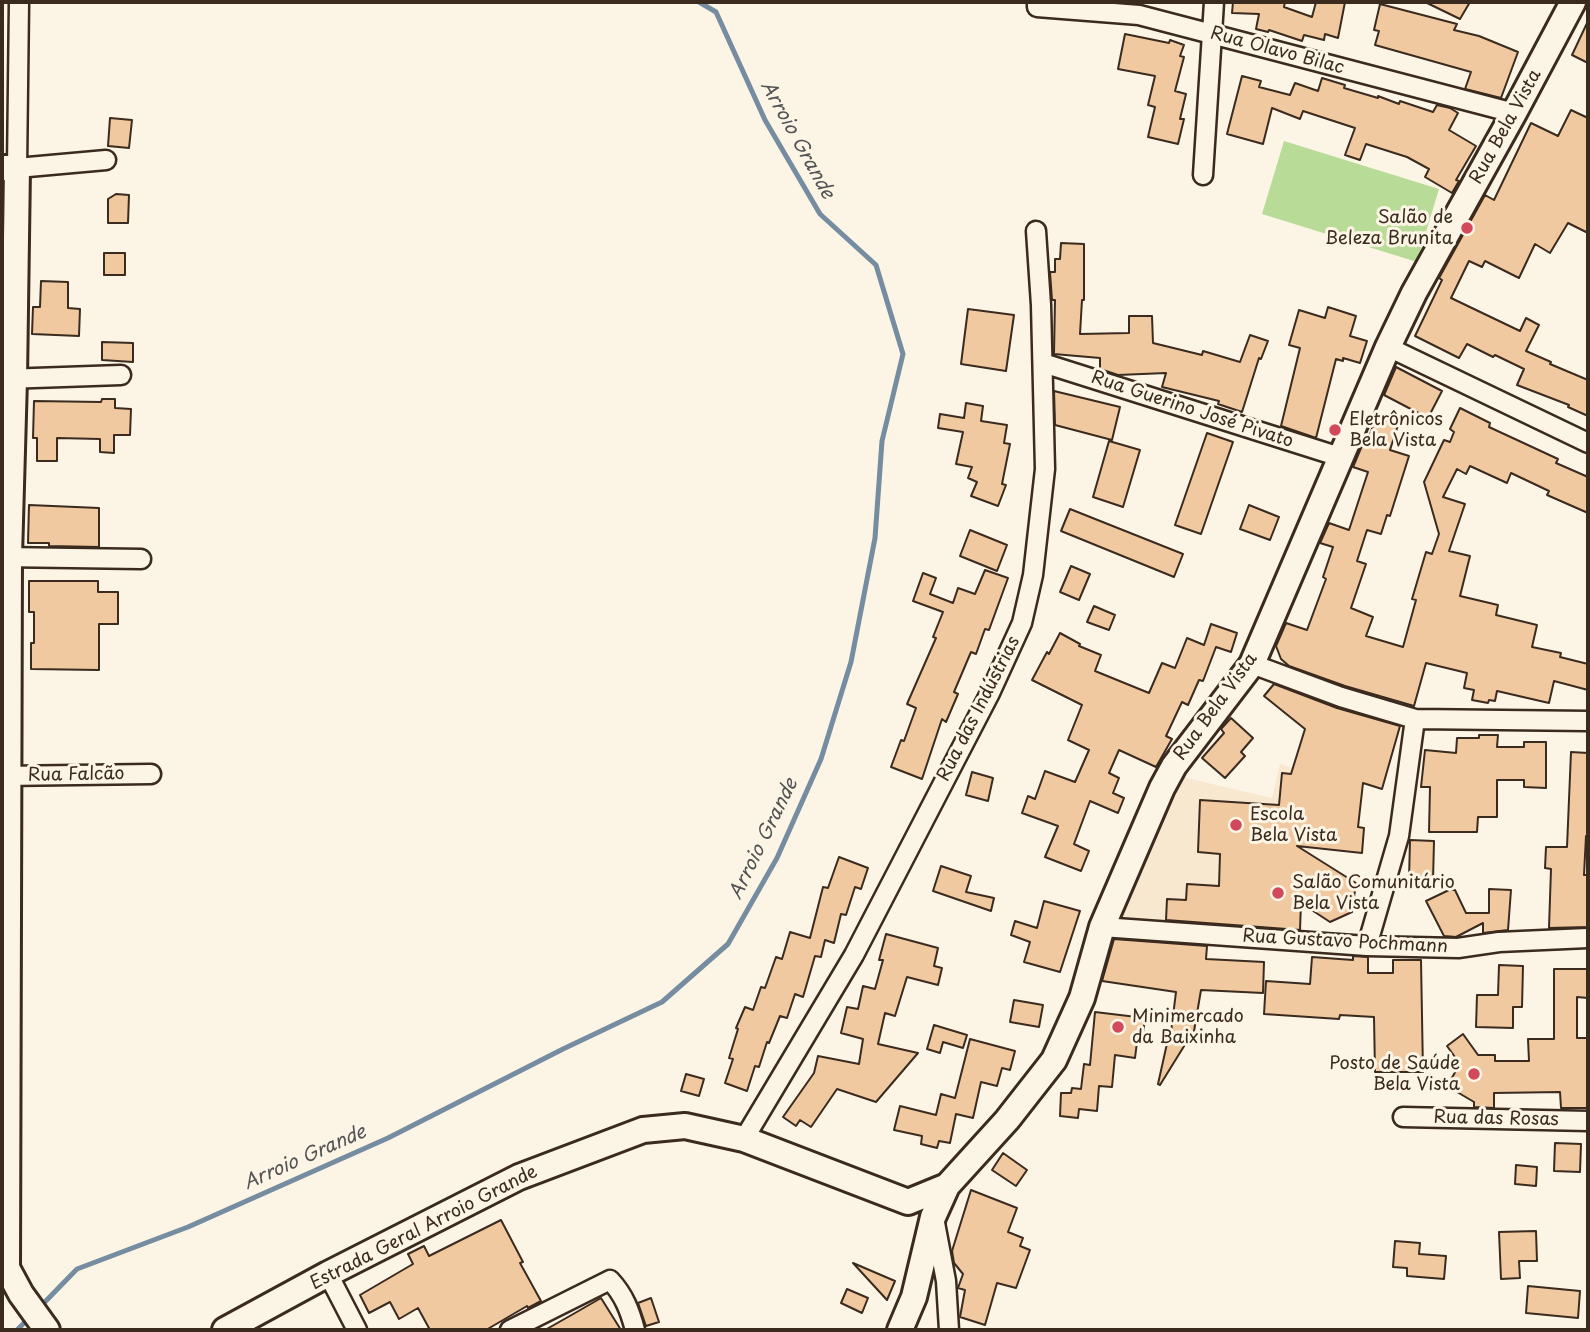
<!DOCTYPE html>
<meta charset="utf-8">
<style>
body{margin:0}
#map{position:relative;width:1590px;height:1332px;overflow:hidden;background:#fcf5e5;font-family:"Playpen Sans",sans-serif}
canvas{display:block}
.frame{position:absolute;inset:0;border:4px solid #3b2a1e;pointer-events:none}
</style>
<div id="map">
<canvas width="1590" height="1332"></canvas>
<div class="frame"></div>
</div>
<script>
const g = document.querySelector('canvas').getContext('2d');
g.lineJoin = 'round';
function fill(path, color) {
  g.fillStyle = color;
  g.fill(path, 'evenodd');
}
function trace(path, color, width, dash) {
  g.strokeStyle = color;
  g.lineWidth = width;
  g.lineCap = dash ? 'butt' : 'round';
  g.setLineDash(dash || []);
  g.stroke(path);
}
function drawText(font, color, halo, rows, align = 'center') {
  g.font = font + ' "Playpen Sans",sans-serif';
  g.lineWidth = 6;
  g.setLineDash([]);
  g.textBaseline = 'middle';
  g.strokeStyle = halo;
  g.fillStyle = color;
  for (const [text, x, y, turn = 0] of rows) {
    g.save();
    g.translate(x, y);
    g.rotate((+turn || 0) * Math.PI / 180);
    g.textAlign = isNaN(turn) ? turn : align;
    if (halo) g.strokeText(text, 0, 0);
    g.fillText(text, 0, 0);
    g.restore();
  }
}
fill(new Path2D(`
 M1280,764L1324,777L1309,857L1256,853L1249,932L1119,916L1178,776L1272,798Z`), '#f8e8d0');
fill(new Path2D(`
 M1284,141L1439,189L1417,262L1262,214Z`), '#b8dc97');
trace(new Path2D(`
 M39,1308L77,1269L188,1227L388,1138L563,1049L662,1002L728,944L777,858L821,759L851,662L875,538L882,441L903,354L876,265L820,214L765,120L716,12L699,2
 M17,1330L29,1318`), '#758ca1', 5);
const building = new Path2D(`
 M1233,2H1285L1284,7L1312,17L1316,2H1345L1338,38L1325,34L1324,40L1304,35L1302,41L1269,30L1268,32L1256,29L1259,14L1232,13Z
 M1425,2H1470L1460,19Z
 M1380,4L1457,24L1454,30L1479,36L1518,52L1501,98L1465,89L1471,72L1375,45L1379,31L1374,30Z
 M1588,21V63L1572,55Z
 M1125,34L1169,43L1170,40L1184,45L1180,56L1184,57L1175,91L1186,94L1180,119H1184L1178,144L1148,137L1155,107L1148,105L1155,76L1118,69Z
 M1242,76L1261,81L1259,87L1290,95L1295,83L1318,91L1322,78L1345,85L1344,88L1378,98V96L1399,104L1400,101L1433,112L1437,105L1450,108L1458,113L1449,130L1476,146L1456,180L1459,181L1452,193L1425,177L1429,169L1407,157L1366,144L1360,160L1345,155L1355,128L1303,111L1300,119L1272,108L1263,144L1227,134Z
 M1571,110L1588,118V233L1568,223L1550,253L1535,244L1519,278L1485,261L1482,267L1469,261L1451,298L1520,331L1526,318L1539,325L1526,351L1551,362L1550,364L1588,380V416L1568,407L1569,405L1517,385L1524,369L1495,355L1493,357L1467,344L1459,358L1415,336L1442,280L1439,278L1485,195L1494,200L1531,123L1558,136Z
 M110,118L132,120L129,148L108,146Z
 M116,194L129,195L128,223H108V199Z
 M1061,243L1084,244V300H1082L1080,334L1129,333V316H1152L1153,343L1202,355L1203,351L1240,362L1250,335L1268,341L1261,359L1259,358L1242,412L1218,404L1219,401L1162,387L1166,373L1118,375L1100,369V358L1054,354L1055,300H1052L1050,272H1055V259H1060Z
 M104,253H125V275H104Z
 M41,281L68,282V308L80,309L79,336L32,334L33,307H40Z
 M1328,307L1356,316L1350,336L1367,341L1360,363L1343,358V361L1336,359L1316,438L1281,426L1300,348L1289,345L1299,310L1325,318Z
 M968,309L1014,315L1006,371L961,364Z
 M102,342L133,343V362L102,360Z
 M1396,367L1442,391L1428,418L1384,395Z
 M1054,391L1120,407L1112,440L1055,425Z
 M102,399H115V408L131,409L130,435H114V453L100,452V439L57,438V461H37V438H33L34,401L101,402Z
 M966,403L983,406L981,421L1007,425L1004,443L1010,444L1002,484L1006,485L998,506L971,496L977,482L968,478L972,467L956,464L963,432L938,428L940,414L964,418Z
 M1460,408L1490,423L1489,427L1558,459L1556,463L1588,477V513L1547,495L1549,491L1511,473L1507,483L1470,466L1466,474L1457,469L1443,497L1465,504L1449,551L1470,556L1460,596L1498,605L1496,615L1537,625L1532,647L1561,653L1560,657L1588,664V690L1554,681L1549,703L1497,691L1495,701L1489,700L1488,703L1472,700L1474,690L1464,688L1467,673L1426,663L1414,706L1345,686L1289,666L1281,659L1276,646L1286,623L1307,630L1326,579L1323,577L1333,547L1320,543L1329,523L1349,530L1368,472L1353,467L1364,441L1367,443L1376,417L1398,425L1390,450L1409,456L1390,516L1387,515L1381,534L1367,530L1357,561L1366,564L1351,608L1373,617L1366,636L1403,647L1416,600L1412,599L1426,552L1432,554L1439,534L1424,482L1444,440L1450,442L1454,432L1450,429Z
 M1207,433L1233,442L1201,534L1175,525Z
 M1109,441L1140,450L1123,507L1093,497Z
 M29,505L99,508V547L49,546V543H28Z
 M1249,505L1279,517L1270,540L1240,529Z
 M1070,509L1183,554L1174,577L1061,531Z
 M970,530L1007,545L997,571L960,556Z
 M1071,566L1090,574L1079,600L1060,592Z
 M985,570L1008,578L989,630L985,629L976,654L971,652L954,692L958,694L946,722L942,719L922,779L891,767L901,740L904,741L916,708L907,704L936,638L933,637L943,612L913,601L923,573L936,578L930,594L953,603L958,588L975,594Z
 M29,581H98V592H118V624H99V670L31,669V643H34V612H29Z
 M1094,606L1115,615L1109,630L1087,622Z
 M1211,624L1237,633L1231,652L1216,647L1203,681L1199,680L1188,705L1182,702L1166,736L1172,739L1156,767L1119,750L1109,773L1119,778L1113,793L1124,798L1118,813L1090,801L1074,844L1089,851L1081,871L1045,857L1058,826L1022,813L1028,796L1035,799L1045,771L1075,782L1089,750L1068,740L1082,705L1032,680L1047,652L1049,654L1060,633L1080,644L1079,646L1101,655L1095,671L1149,693L1162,663L1175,668L1187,638L1204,645Z
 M1274,684L1337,708L1400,726L1382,789L1363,783L1358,827L1364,828L1362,853L1297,846L1356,883L1352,912L1330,922L1301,903L1300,930L1166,920L1167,899L1186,900L1187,884L1219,886L1220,854L1198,852L1200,800L1279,805L1282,773L1291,774L1305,729L1264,696Z
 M1231,718L1253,738L1241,752L1245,756L1225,778L1202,758L1224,733L1221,729Z
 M1479,735H1498L1497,747H1524V742H1546V788L1524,787V780H1497V817H1478L1477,832H1429L1430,787H1421L1425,750L1456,753L1457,738H1479Z
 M1571,752L1588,753V836H1586L1584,875H1588V927L1549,928L1551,869L1545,868L1546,847H1567Z
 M972,772L993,778L988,801L966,795Z
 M1410,840L1434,841L1433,881L1409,880Z
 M839,857L868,868L861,889L855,887L846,915L841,914L834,943L825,940L821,957L815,956L803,997L795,994L787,1018L780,1016L769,1043L767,1042L759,1067L755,1066L747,1091L725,1083L733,1059L729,1058L738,1029L736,1028L745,1007L753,1010L761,987L765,988L776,957L782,959L790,932L810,938L823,887L828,888Z
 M941,866L971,876L966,892L994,898L991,911L933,891Z
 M1489,889L1511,890L1508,930L1483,933V923L1456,937L1444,936L1426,901L1449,890H1455L1466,913H1489Z
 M1044,901L1080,911L1060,972L1024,962L1030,942L1011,935L1015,921L1037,928Z
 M886,934L938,948L934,966L942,968L938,985L907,977L895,1016L885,1013L878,1044L918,1053L876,1102L837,1089L811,1127L800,1120L796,1126L783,1117L814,1073L818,1056L859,1064L863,1039L841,1033L847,1007L858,1009L863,986L875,989L883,960H879Z
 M1114,939L1207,946L1206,959L1264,962L1263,993L1201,990L1192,1043H1186L1160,1085L1158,1084L1168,1039L1170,1040L1176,992L1102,981Z
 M1353,956L1368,957V973H1393V960H1421L1423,1072H1375L1374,1017L1340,1015L1339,1019L1264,1014L1266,981L1310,984L1312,957L1353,960Z
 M1499,965L1523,966L1522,1007H1513V1028L1476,1027L1477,995H1498Z
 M1554,969H1588V998L1577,997V1038H1588V1108H1561L1560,1092L1494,1093V1108L1474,1107V1102L1447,1086L1460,1064L1447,1046L1463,1034L1478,1055H1495V1061H1529L1528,1039H1554Z
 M1014,1000L1043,1005L1039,1027L1010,1022Z
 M1095,1012L1145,1018L1142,1042H1137L1135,1058L1115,1055L1112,1087L1099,1086L1097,1111L1079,1109L1078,1118L1060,1116L1061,1093H1071L1072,1088L1081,1089L1084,1064L1090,1065Z
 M934,1025L967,1035L963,1048L943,1042L940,1053L927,1049Z
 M970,1039L1015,1051L1010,1070L1002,1068L997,1086L981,1082L973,1118L956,1114L950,1143L939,1141L937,1148L921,1144L922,1136L894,1130L900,1106L936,1115L941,1094L955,1098Z
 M686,1074L704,1079L699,1096L681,1091Z
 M1555,1143L1581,1144L1580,1172L1554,1171Z
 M1003,1153L1027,1170L1016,1186L992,1170Z
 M1516,1165L1537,1167L1536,1186L1515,1184Z
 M971,1190L1017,1208L1008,1232L1023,1238L1020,1246L1030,1250L1016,1288L997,1283L985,1325L960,1317L965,1290L958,1288L963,1274L954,1263L952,1251Z
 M501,1220L523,1262L520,1263L541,1301L528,1308L527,1306L486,1330H430L418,1308L399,1319L390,1302L369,1313L360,1295L413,1264L408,1254L424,1246L429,1256Z
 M1536,1231L1537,1261H1519L1520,1278L1501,1279L1499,1232Z
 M1395,1241L1420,1243L1419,1254L1446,1256L1444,1279L1407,1276V1268L1393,1267Z
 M853,1263L895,1281L887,1300Z
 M1528,1286L1580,1291L1578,1318L1526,1313Z
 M847,1289L868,1298L862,1313L841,1303Z
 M601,1298L621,1330H545L575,1313Z
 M651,1298L659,1322L646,1326L638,1303Z`);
fill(building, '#f0c9a0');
trace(building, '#3b2a1e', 2);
const street = new Path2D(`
 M19,2L17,168L106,160
 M1037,2V7L1139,15L1514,113
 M1203,175L1214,2
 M1388,347L1588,443
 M1043,363L1340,457
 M5,379L121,375
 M2,557L141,559
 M1252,664L1341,697L1415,719L1588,721
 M2,776L151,774
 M1102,927L1367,946L1458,948L1499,942L1588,938
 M1367,946L1399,836L1415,719
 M1403,1117L1588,1121
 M744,1139L854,955L990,693L1022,623L1033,575L1045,469L1041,305L1036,231
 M935,1223L946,1281L949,1330
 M328,1274L357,1330
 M510,1330L610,1280C624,1295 630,1311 635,1330`);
const secondary = new Path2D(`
 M2,168H17L14,379L9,557L7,1268L21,1294L47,1330
 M225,1330L328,1274L519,1177L643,1130L685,1126L744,1139L908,1202L947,1186
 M900,1330L914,1297L933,1217L947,1186L1007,1120L1054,1060L1082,998L1102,927L1162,788L1174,766L1252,664L1388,347L1414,293L1514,113L1573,2`);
trace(street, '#3b2a1e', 23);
trace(secondary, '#3b2a1e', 30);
trace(street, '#fcf5e5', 18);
trace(secondary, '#fcf5e5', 24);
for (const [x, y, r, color] of [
 [1467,228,7,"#d1495b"],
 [1335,430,7,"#d1495b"],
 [1236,825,7,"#d1495b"],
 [1278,893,7,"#d1495b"],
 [1118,1027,7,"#d1495b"],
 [1474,1074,7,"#d1495b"]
]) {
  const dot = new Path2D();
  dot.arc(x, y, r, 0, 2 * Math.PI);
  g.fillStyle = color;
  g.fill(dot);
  trace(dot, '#fcf5e5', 2.5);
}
drawText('18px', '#3b2a1e', '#fcf5e5', [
 ["Rua Olavo Bilac",1277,51,15],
 ["Rua Bela Vista",1506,127,-61],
 ["Rua Guerino José Pivato",1192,410,18],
 ["Rua Bela Vista",1216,707,-54],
 ["Rua das Indústrias",979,709,-63],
 ["Rua Falcão",76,775,-1],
 ["Rua Gustavo Pochmann",1345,942,3],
 ["Rua das Rosas",1496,1119,1],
 ["Estrada Geral Arroio Grande",424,1228,-27]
]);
drawText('18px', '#3b2a1e', '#fcf5e5', [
 ["Salão de",1453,218,"right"],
 ["Beleza Brunita",1453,239,"right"],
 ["Eletrônicos",1349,420],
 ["Bela Vista",1349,441],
 ["Escola",1250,815],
 ["Bela Vista",1250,836],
 ["Salão Comunitário",1292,883],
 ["Bela Vista",1292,904],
 ["Minimercado",1132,1017],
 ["da Baixinha",1132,1038],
 ["Posto de Saúde",1460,1064,"right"],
 ["Bela Vista",1460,1085,"right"]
], 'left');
drawText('italic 19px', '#535355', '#fcf5e5', [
 ["Arroio Grande",797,140,61],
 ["Arroio Grande",764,839,-64],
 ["Arroio Grande",305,1158,-24]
]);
</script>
